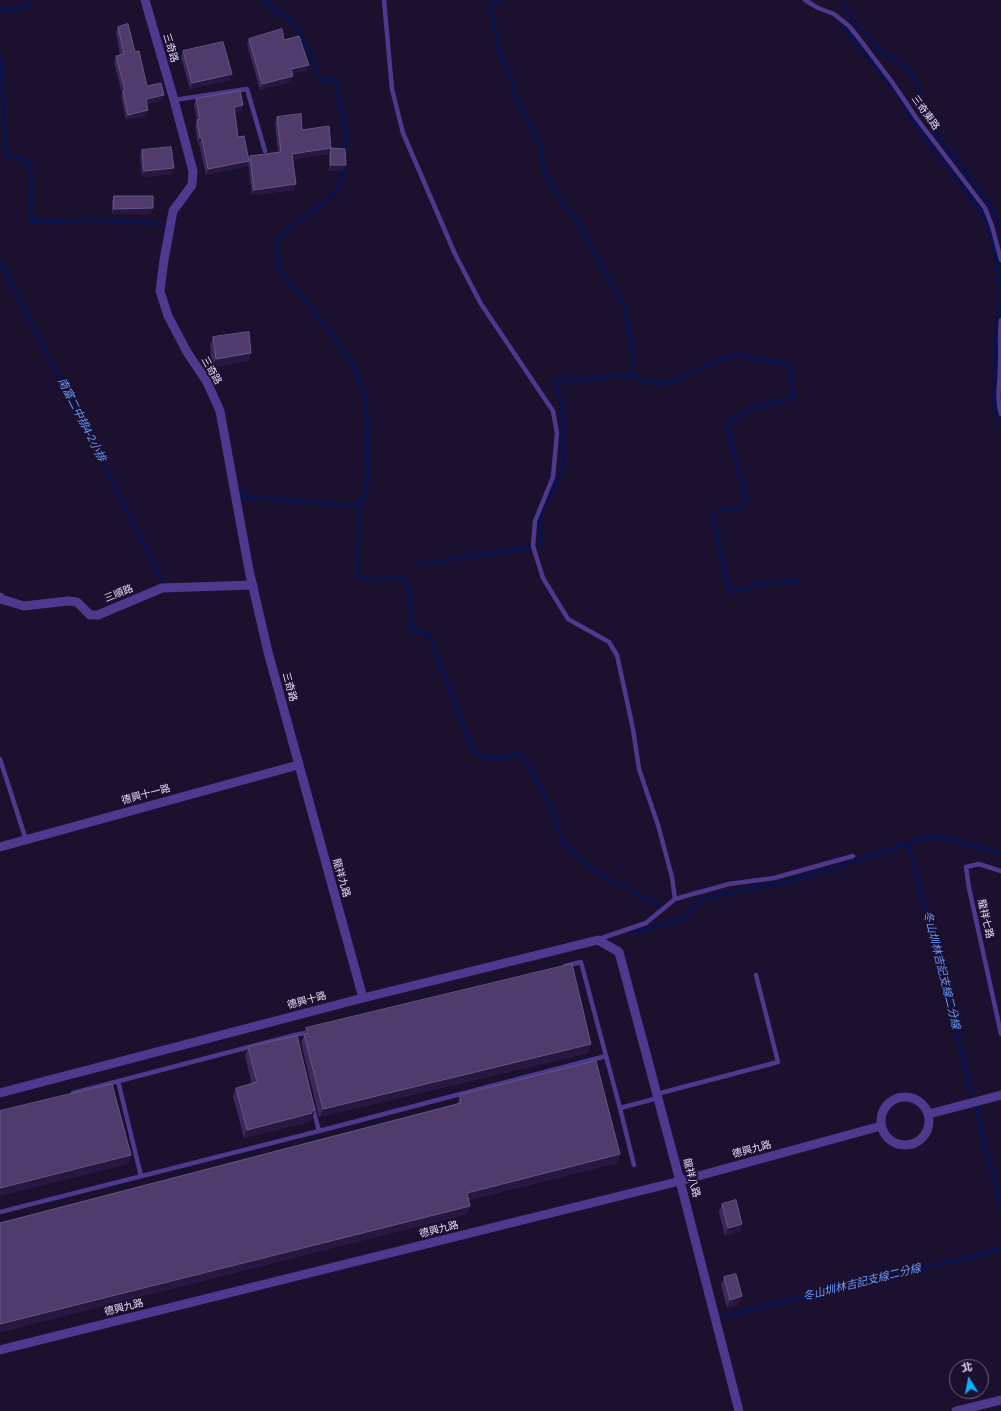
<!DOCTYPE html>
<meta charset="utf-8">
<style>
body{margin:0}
#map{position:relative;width:1001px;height:1411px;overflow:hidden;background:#1b102d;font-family:Roboto,"Noto Sans TC",sans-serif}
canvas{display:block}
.north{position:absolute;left:949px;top:1359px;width:40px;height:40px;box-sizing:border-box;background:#1b102d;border:1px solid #6d6181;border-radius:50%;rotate:350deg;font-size:11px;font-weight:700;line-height:16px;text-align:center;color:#e7dbff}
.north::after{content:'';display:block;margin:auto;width:14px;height:18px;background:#07b1ff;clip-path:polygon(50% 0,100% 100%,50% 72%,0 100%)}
</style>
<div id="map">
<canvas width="1001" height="1411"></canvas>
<div class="north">北</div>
</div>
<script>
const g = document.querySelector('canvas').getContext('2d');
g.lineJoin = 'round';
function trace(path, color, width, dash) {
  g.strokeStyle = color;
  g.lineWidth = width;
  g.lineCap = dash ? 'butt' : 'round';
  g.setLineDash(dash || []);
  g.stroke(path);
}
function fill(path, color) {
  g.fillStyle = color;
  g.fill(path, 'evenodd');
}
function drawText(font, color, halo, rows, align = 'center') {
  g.font = font + ' Roboto,"Noto Sans TC",sans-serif';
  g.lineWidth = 4;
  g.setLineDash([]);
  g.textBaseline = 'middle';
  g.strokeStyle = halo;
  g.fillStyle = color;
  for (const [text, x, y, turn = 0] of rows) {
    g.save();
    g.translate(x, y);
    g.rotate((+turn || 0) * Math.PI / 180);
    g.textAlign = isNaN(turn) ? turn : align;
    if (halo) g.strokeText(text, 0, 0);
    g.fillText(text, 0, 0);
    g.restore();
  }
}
trace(new Path2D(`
 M262,0L288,18L299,31L322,81L335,79L346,132L345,152
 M500,0L493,2L490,8L500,53L510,77L518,103L540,143L541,155L545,173L563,204L579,224L625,308L633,355L632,375L643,380L657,384L674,381L716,361L737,354L762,360L790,365L794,398C770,403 744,407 727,425L744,492L745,506L717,511L712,516L730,592L766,583L798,581
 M844,0L846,10L856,27L867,33L880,51L910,71L918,85L922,115L991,205L1001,227
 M0,12L2,10L27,8V0
 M842,26L897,93L914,123L983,214C993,239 998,265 1001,291
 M0,55L4,108L5,150L8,155L28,161L31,167V220L34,222L92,220L156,223L167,225V227
 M344,166L343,179L335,191L322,204L286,230L279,239L276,254L280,271L328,329L353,364L366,401L367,417L368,482L363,498L359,506L358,576L367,579L403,578L408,584L412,631L429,635L474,753C492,761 504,757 522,754L553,811L562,841L598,873L664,908
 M0,261L162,580
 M1001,297L996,337L994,407L1001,426
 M236,487V488L244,490V497L359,506
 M542,545L539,525L542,510L564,467L563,412L556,381L632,375
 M418,564L530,547
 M908,843L973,1097
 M635,932L682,919L702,899L726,893L778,884L832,869L908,843L936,836L1001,853
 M975,1105L1001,1209
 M722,1317L1001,1249`), '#08124e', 3.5);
trace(new Path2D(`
 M384,0L392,89L403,133L455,254L481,304L553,411L557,433L553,477L535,521L533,546L543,578L568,619L609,642L617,655L633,729L639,769L658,825L672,877L675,899
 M805,0L818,8L834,14L849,26L858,37L892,82L917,119L985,208L992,226L1001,260
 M174,100L247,89L265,151
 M1001,320C999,336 1001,351 1000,367C1000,383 996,398 1001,414
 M0,759L26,840
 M1001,871L979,864L966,867L969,888L1001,1034
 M599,939L646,923L675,899L729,884L774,878L853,856
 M565,966L581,962L606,1056
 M297,1042L295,1035L310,1032
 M118,1081L141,1176
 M73,1093L295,1035
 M657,1094L778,1062L756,975
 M313,1108L319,1131
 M634,1165L620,1108L658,1098
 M0,1212L319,1131L606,1056L620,1108`), '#4e398e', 4.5);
trace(new Path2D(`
 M145,0L174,100L193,171L192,185L173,211L164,260L160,291L168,316L187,352L207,382L220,411L249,570L268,652L363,998
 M0,597L1,599L24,606L68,601L77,602L90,615H98L162,588L253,585
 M0,847L298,765
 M0,1093L363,998L598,940L619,952L680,1181L739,1411
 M881 1121a24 24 0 1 1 48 0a24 24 0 1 1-48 0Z
 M929,1114L1001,1095
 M0,1350L680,1181L881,1126
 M956,1411L1001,1400`), '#4e398e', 9);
fill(new Path2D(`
 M118,27L135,52L147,86L162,101L147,104L146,116L126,120L121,96L122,93L114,62L116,56L120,55L116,32Z
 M249,39L284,40L307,70L292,74L291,82L260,90L247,44Z
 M183,51L230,80L190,89L181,57Z
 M196,99L243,105L241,111L235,112L238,137L249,159L250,156L278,152L275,123L277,117L302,130L331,148L343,170L329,171V154L293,159L294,190L252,195L248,163L247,166L206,175L199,144H198L195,126L197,121L194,105Z
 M142,150L172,174L142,177L140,155Z
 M114,196L151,214H112V202Z
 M213,337L251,353L248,361L212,367L210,345Z
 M306,1028L588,1053L319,1117L301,1043Z
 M248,1047L312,1119L310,1120L309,1122L244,1138L233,1096L236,1088L252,1084L245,1056Z
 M460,1095L620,1154L617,1163L469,1200L470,1206L467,1214L0,1332V1223L457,1104Z
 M722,1204L742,1224L739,1232L725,1236L719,1212Z
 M724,1277L739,1305L727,1308L721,1285Z`), '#3d285b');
fill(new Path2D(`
 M309,65L307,70L289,75L291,69Z
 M232,74L230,80L190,89L192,83Z
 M293,76L291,82L260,90L262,84Z
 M164,95L162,101L144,105L146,99Z
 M243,105L241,111L232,112L234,107Z
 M148,110L146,116L126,120L128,115Z
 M200,138H202L199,144H198Z
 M331,148L329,154L290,159L292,154Z
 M249,161L247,166L206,175L208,169Z
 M331,165H346L343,170L329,171Z
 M174,168L172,174L142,177L144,171Z
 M296,184L294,190L252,195L254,190Z
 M153,208L151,214H112L114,209Z
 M251,353L248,361L212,367L216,359Z
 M591,1044L588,1053L319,1117L323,1109Z
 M315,1110L312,1119L310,1120L309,1122L244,1138L247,1130Z
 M620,1154L617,1163L464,1201L467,1193Z
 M131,1155L128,1164L0,1196V1188Z
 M470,1206L467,1214L0,1332V1324Z
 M742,1224L739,1232L725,1236L728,1228Z
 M742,1296L739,1305L727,1308L730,1300Z`), '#281741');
const building = new Path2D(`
 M128,24L135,52L139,51L147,86L161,83L164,95L146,99L148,110L128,115L123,91L125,90L116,56L124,54L118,27Z
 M282,29L284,40L299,36L309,65L291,69L293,76L262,84L249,39Z
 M223,42L232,74L192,83L183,51Z
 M240,91L243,105L234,107L238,137L244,136L249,161L208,169L202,138H200L197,120L200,119L196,99Z
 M301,114L302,130L329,126L331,148L292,154L296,184L254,190L250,156L281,152L277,117Z
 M171,147L174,168L144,171L142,150Z
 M331,148L345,149L346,165H331Z
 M114,196H153V208L114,209Z
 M249,332L251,353L216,359L213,337Z
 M572,964L591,1044L323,1109L304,1034L308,1033L306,1028Z
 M297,1036L315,1110L312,1111V1113L247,1130L236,1088L257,1082L248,1047Z
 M596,1061L620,1154L467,1193L470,1206L0,1324V1223L461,1103L460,1095Z
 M112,1084L131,1155L0,1188V1111Z
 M736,1200L742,1224L728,1228L722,1204Z
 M736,1274L742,1296L730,1300L724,1277Z`);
fill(building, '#4f3c6d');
trace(building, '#675584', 1);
drawText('10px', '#e7dbff', '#1b102d', [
 ["三奇路",170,48,73],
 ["三奇東路",925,113,54],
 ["三奇路",211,371,60],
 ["三順路",119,594,-22],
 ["三奇路",289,687,75],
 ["德興十一路",146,795,-15],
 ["龍祥九路",341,878,74],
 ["龍祥七路",985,919,77],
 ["德興十路",307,1001,-15],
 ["德興九路",752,1150,-15],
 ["龍祥八路",691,1178,75],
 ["德興九路",439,1230,-14],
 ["德興九路",124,1308,-14]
]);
drawText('italic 11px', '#699aff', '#1b102d', [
 ["南富二中排4-2小排",81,420,63],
 ["冬山圳林吉記支線二分線",941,970,76],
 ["冬山圳林吉記支線二分線",862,1283,-14]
]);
</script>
